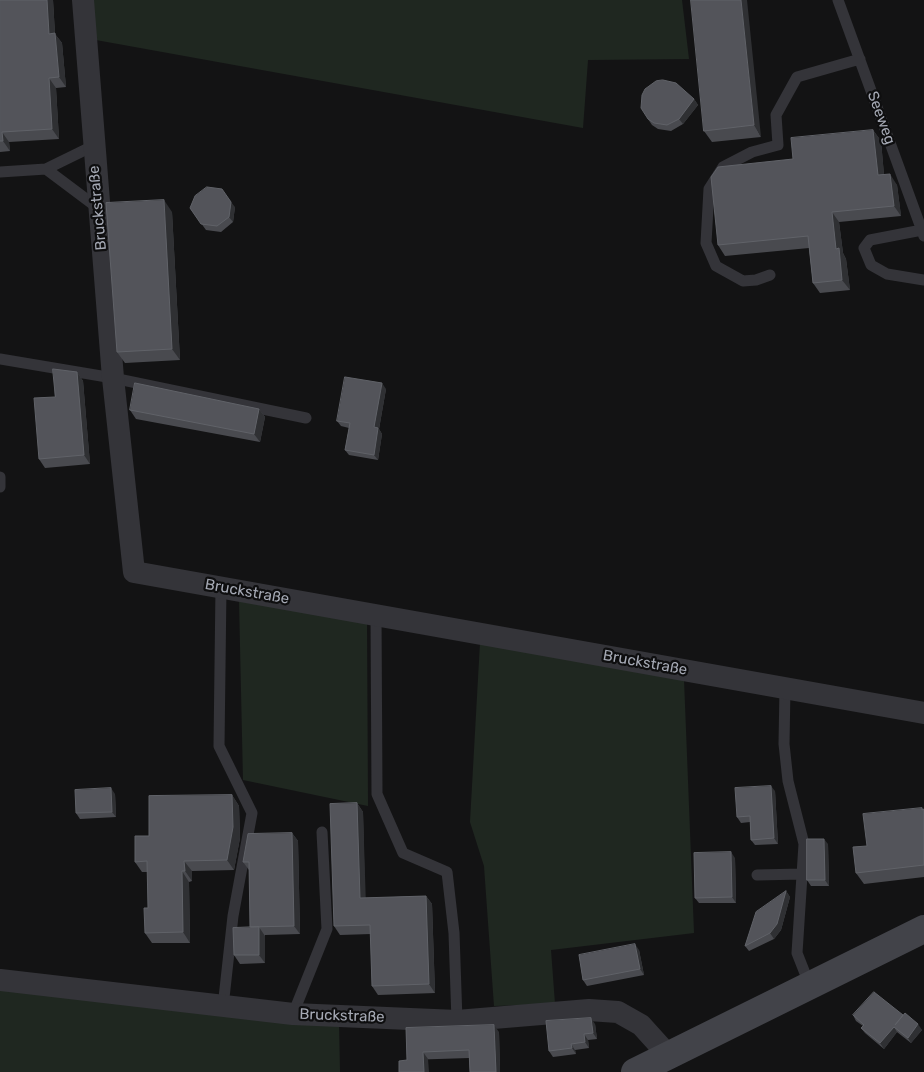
<!DOCTYPE html>
<meta charset="utf-8">
<style>
body{margin:0}
canvas{display:block;background:#131314}
</style>
<canvas width="924" height="1072"></canvas>
<script>
const g = document.querySelector('canvas').getContext('2d');
g.lineJoin = 'round';
function fill(path, color) {
  g.fillStyle = color;
  g.fill(path, 'evenodd');
}
function trace(path, color, width, dash) {
  g.strokeStyle = color;
  g.lineWidth = width;
  g.lineCap = dash ? 'butt' : 'round';
  g.setLineDash(dash || []);
  g.stroke(path);
}
function drawText(font, color, halo, rows, align = 'center') {
  g.font = font + ' Rubik,sans-serif';
  g.lineWidth = 4.5;
  g.setLineDash([]);
  g.textBaseline = 'middle';
  g.strokeStyle = halo;
  g.fillStyle = color;
  for (const [text, x, y, turn = 0] of rows) {
    g.save();
    g.translate(x, y);
    g.rotate((+turn || 0) * Math.PI / 180);
    g.textAlign = isNaN(turn) ? turn : align;
    if (halo) g.strokeText(text, 0, 0);
    g.fillText(text, 0, 0);
    g.restore();
  }
}
fill(new Path2D(`
 M93,0H682L689,59L588,60L583,128L96,40Z
 M239,600L367,624L368,806L243,780Z
 M480,643L684,680L694,933L551,950L555,1004L494,1006L484,866L470,822Z
 M0,985L339,1024L340,1072H0Z`), '#1f2720');
trace(new Path2D(`
 M838,0L924,236
 M46,169L93,146
 M0,172L46,169L98,208
 M922,230L870,240L864,248L871,265L887,274L924,280
 M770,275L756,280L743,281L716,266L706,243L709,189L723,167L752,152L778,145L776,115L797,77L860,59
 M0,359L113,378L306,418
 M0,477V487
 M221,587L219,746L252,813L233,916L223,1007
 M376,615L377,794L403,853L447,872L454,933L457,1021
 M785,688L784,744L788,781L804,844L797,953L810,986
 M757,875L802,874
 M293,1014L327,929L322,832`), '#343439', 11);
trace(new Path2D(`
 M83,0L113,378L134,572L924,713
 M0,980L293,1014L457,1021L589,1010L618,1012L641,1025L669,1056`), '#343439', 22);
trace(new Path2D(`
 M635,1072L924,929`), '#424349', 28);
fill(new Path2D(`
 M0,0H53L55,34L62,43L66,87L56,88L59,139L9,142L10,151L0,152Z
 M691,0L761,137L712,142L704,131Z
 M694,99L698,105L683,124L671,131L658,129L652,125L648,119Z
 M873,130L881,141L884,175L897,185L901,216L839,222L843,253L846,259L850,290L820,293L813,283L809,248L725,256L718,245L793,159Z
 M235,207L233,222L221,232L206,230L190,208Z
 M172,212L180,360L125,363L117,352Z
 M77,372L83,381L90,464L45,468L39,459Z
 M386,389L379,429L382,434L378,460L349,455L345,450L349,428L341,426L337,421Z
 M259,409L265,417L260,442L136,419L130,410Z
 M775,791L778,844L755,845L751,840L750,822L741,823L737,817Z
 M115,794L116,817L80,819L76,813Z
 M232,795L239,806L240,838L234,870L192,871V881L189,882L190,943H152L145,933L148,908V872H142L135,862L149,836Z
 M357,803L363,812L365,898L426,896L432,904L435,993L378,995L372,986L371,934L340,935L334,926Z
 M922,808L923,809H924V877L864,884L856,873L867,846Z
 M292,833L298,841L300,934L265,935V963L240,964L234,955L251,927L249,870L243,862Z
 M828,844L829,886H811L807,880Z
 M735,858L736,903H699L695,898Z
 M786,891L790,897L781,930L774,939L749,951L745,946Z
 M639,950L644,975L587,986L583,980Z
 M853,1015H903L922,1030L911,1043L897,1032L884,1049L865,1033L861,1028L863,1026L856,1021Z
 M595,1024L597,1039L588,1040L589,1048L575,1050L576,1054L553,1057L549,1051Z
 M406,1028L499,1032L500,1072H470L469,1058L407,1060Z`), '#494a4f');
fill(new Path2D(`
 M47,0H53L55,34L62,43L66,87L59,77L49,34Z
 M741,0H747L761,137L754,125Z
 M49,78L56,88L59,139L52,129Z
 M694,99L698,105L683,124L679,119Z
 M873,130L881,141L885,186L878,175Z
 M2,132L9,142L10,151L3,141Z
 M890,174L897,185L901,216L894,206Z
 M164,200L172,212L180,360L172,349Z
 M231,202L235,207L233,222L229,217Z
 M832,212L839,222L843,253L846,259L850,290L842,280L836,249Z
 M77,372L83,381L90,464L84,455Z
 M382,383L386,389L379,429L382,434L378,460L374,455V427Z
 M259,409L265,417L260,442L254,434Z
 M771,786L775,791L778,844L774,838Z
 M111,788L115,794L116,817L112,812Z
 M232,795L239,806L240,838L234,870L227,860Z
 M357,803L363,812L366,907L360,898Z
 M292,833L298,841L300,934L294,926Z
 M824,839L828,844L829,886L825,880Z
 M731,852L735,858L736,903L732,897Z
 M184,861L192,871V881L185,871Z
 M182,871L189,882L190,943L183,932Z
 M786,891L790,897L781,930L774,939L770,933Z
 M426,896L432,904L435,993L429,984Z
 M259,927L265,936V963L259,955Z
 M635,944L639,950L644,975L640,969Z
 M591,1018L595,1024L597,1039L593,1033Z
 M918,1024L922,1030L911,1043L908,1038Z
 M494,1025L499,1032L500,1072H496Z
 M894,1027L897,1032L884,1049L880,1043Z
 M584,1034L588,1040L589,1048L585,1042Z
 M571,1044L575,1050L576,1054L572,1048Z
 M423,1052L428,1059L429,1072H424Z`), '#2f3033');
const building = new Path2D(`
 M0,0H47L49,34L55,33L59,77L49,78L52,129L2,132L3,141H0Z
 M691,0H741L754,125L704,131Z
 M663,80L676,83L694,99L679,119L667,125L654,123L648,119L641,108L642,95L645,89L656,81Z
 M873,130L878,175L890,174L894,206L832,212L836,249L839,248L842,280L813,283L808,236L718,245L711,177L718,167L793,159L791,138Z
 M207,187L222,189L231,202L229,217L217,226L201,224L190,208L195,196Z
 M164,200L172,349L117,352L106,203Z
 M53,369L77,372L84,455L39,459L34,398L55,397Z
 M345,377L382,383L374,427L378,428L374,455L345,450L350,423L337,421Z
 M135,383L259,409L254,434L130,410Z
 M771,786L774,838L751,840L750,816L737,817L735,788Z
 M111,788L112,812L76,813L75,790Z
 M232,795L233,827L227,860L184,861L185,871H182L183,932L145,933L144,908H148L147,861L135,862V836H149V796Z
 M357,803L360,898L426,896L429,984L372,986L370,925L334,926L330,804Z
 M922,808V810L924,809V865L856,873L853,847L867,846L863,814Z
 M292,833L294,926L250,927L249,862H243L248,834Z
 M807,839H824L825,880H807Z
 M731,852L732,897L695,898L694,853Z
 M786,891L777,924L770,933L745,946L756,912Z
 M259,927V955H234L233,928Z
 M635,944L640,969L583,980L579,955Z
 M874,992L903,1015L895,1025L905,1013L918,1024L908,1038L894,1027L880,1043L861,1028L864,1025L853,1015Z
 M591,1018L593,1033L584,1034L585,1042L571,1044L572,1048L549,1051L546,1021Z
 M494,1025L496,1072H470L469,1050L423,1052L424,1072H399V1061L407,1060L406,1028Z`);
fill(building, '#53545a');
trace(building, '#606268', 1);
drawText('15px', '#a5a9b4', '#0e0e0f', [
 ["Seeweg",881,118,70],
 ["Bruckstraße",98,208,-95],
 ["Bruckstraße",247,592,10],
 ["Bruckstraße",645,663,10],
 ["Bruckstraße",342,1016,2]
]);
</script>
